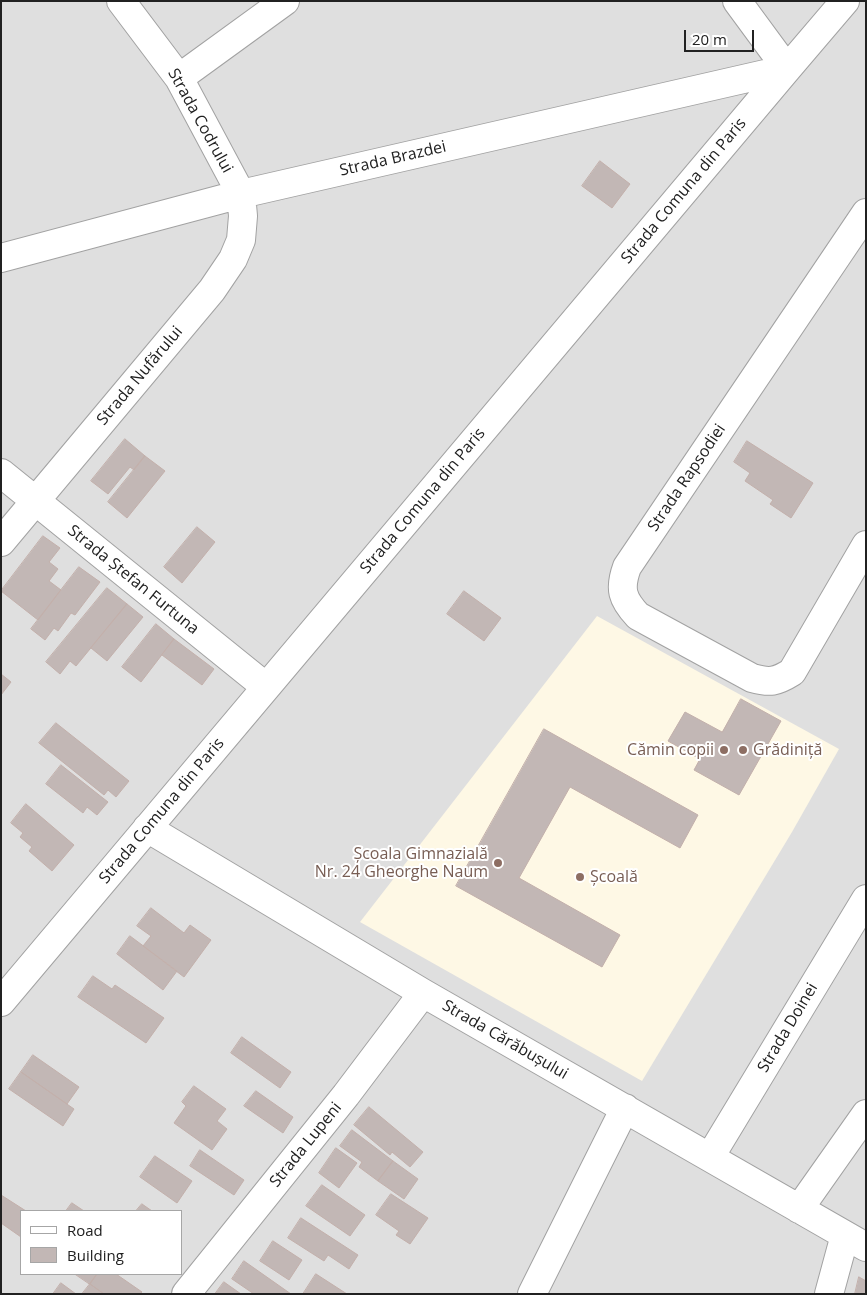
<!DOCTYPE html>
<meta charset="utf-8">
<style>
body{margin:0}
#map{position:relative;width:867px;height:1295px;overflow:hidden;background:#f1ece9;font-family:"Open Sans",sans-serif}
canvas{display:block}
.frame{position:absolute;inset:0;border:2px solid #212121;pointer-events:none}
.legend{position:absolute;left:20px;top:1210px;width:162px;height:65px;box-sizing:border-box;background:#fff;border:1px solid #a6a6a6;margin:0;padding:6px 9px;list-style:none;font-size:15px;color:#212121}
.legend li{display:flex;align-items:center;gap:10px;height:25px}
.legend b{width:25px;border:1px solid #a6a6a6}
.scale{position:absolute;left:684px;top:30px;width:70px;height:22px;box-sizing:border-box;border:2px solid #212121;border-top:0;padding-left:6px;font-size:15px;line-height:18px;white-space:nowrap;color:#212121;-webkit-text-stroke:4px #fff;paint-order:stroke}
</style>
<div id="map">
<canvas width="867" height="1295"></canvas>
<div class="frame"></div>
<ul class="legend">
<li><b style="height:6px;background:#fff"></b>Road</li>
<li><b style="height:14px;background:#c2b7b5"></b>Building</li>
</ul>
<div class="scale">20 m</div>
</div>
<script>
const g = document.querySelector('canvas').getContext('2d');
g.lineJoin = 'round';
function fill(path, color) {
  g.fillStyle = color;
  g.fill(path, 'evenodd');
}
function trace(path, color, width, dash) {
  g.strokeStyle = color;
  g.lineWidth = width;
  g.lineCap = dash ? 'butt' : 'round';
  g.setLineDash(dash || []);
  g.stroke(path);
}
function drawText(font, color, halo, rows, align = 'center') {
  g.font = font + ' "Open Sans",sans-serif';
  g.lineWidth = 4;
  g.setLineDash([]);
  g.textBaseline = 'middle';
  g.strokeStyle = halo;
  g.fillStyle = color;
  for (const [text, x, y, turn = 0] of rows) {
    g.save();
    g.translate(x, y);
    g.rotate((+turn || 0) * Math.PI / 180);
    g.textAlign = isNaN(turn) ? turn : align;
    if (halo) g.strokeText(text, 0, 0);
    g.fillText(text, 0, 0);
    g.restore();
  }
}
fill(new Path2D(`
 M1,1H866V1294H1ZM21,1211H181V1274H21Z`), '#dfdfdf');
fill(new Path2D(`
 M597,616L839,749L792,832L642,1081L360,922Z`), '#fef8e5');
const building = new Path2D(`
 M600,161L630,184L612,208L582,186Z
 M125,439L145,456L134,470L130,467L108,494L91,481Z
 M747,441L813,483L791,518L770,504L773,500L745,481L750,473L734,462Z
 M145,456L165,471L127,518L108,502Z
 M197,527L215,542L182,583L164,567Z
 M43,536L60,548L49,562L58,569L49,581L61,590L38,620L1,591Z
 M79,567L100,582L75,615L71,613L58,631L54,628L45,640L31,629Z
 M107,588L127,604L76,666L70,661L60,674L46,662Z
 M464,591L501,618L484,641L447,614Z
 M127,604L143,617L107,661L91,648Z
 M156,624L174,639L141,682L122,667Z
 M174,639L214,669L202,685L162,655Z
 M1,674L11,682L1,695Z
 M741,699L781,721L739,795L694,770L700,759L668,741L685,712L722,732Z
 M56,723L129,781L116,797L108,790L104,795L39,743Z
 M544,729L698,815L680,848L570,787L519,878L620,935L602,967L456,886Z
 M61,765L108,802L97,815L87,807L83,813L46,784Z
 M26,804L74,845L52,871L29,851L32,847L20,837L23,833L11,823Z
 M151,908L184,933L190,925L211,940L184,977L143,946L151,936L137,926Z
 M130,936L177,971L163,990L117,954Z
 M93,976L112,989L115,985L164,1018L146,1043L78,997Z
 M242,1037L291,1072L280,1088L231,1053Z
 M33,1055L79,1087L67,1104L21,1072Z
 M21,1072L74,1109L63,1126L9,1089Z
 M194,1086L226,1109L217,1121L227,1129L212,1150L174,1123L186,1106L182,1102Z
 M256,1091L293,1117L283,1133L244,1106Z
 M369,1107L423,1152L410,1167L392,1152L390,1155L354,1125Z
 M352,1130L393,1161L378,1181L359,1167L362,1162L340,1146Z
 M336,1148L357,1163L339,1188L319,1173Z
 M200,1150L244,1180L234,1195L190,1166Z
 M155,1156L192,1181L177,1203L140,1177Z
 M393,1161L418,1179L404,1199L378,1181Z
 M322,1185L365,1215L350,1236L306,1206Z
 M391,1194L428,1218L410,1244L396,1235L399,1231L376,1215Z
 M1,1195L26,1211H21V1237L1,1223Z
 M72,1203L84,1211H66Z
 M142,1204L152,1211H136Z
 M301,1218L358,1255L349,1269L328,1255L324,1261L288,1238Z
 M273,1241L302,1260L289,1280L260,1261Z
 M244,1261L291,1294H254L232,1279Z
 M75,1274H97L90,1284Z
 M97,1274H116L142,1292L140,1294H104L90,1284Z
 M316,1274L347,1294H303Z
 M859,1277L866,1281V1294H855Z
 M224,1282L241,1294H215Z
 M61,1283L76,1294H53Z
 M90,1284L104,1294H82Z`);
fill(building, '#c2b7b5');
trace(building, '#c3b0ab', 1);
const minor = new Path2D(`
 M179,78L285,1
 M866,213L627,567C619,589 622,599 638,616L752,678C770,683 776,682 792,672L866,545
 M1,258L241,194L787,69L737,1
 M1,473L266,687
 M1,542L212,290L233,259L241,240L243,216L241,194L179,78L121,1
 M147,828L423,993L866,1247
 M1,1002L787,69L845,1
 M710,1157L866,899
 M799,1209L866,1114
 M186,1294L346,1095L423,993
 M532,1294L625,1108
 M829,1294L845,1235`);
trace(minor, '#a2a2a2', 30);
trace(minor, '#fff', 28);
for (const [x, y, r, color] of [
 [724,750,5,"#8d6e63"],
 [743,750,5,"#8d6e63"],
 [498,863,5,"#8d6e63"],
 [580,877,5,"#8d6e63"]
]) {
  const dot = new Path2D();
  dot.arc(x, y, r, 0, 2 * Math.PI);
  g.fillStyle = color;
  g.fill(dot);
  trace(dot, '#fff', 2);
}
drawText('16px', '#212121', '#fff', [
 ["Strada Codrului",200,121,61],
 ["Strada Brazdei",393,159,-13],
 ["Strada Comuna din Paris",684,191,-50],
 ["Strada Nufărului",140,376,-50],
 ["Strada Rapsodiei",687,478,-56],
 ["Strada Comuna din Paris",423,501,-50],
 ["Strada Ștefan Furtuna",133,580,39],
 ["Strada Comuna din Paris",162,811,-50],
 ["Strada Doinei",788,1028,-59],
 ["Strada Cărăbușului",505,1040,30],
 ["Strada Lupeni",306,1145,-51]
]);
drawText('16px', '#785e54', '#fff', [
 ["Cămin copii",714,750],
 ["Grădiniță",753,750,"left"],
 ["Școala Gimnazială",488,854],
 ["Nr. 24 Gheorghe Naum",488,872],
 ["Școală",590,877,"left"]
], 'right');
</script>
